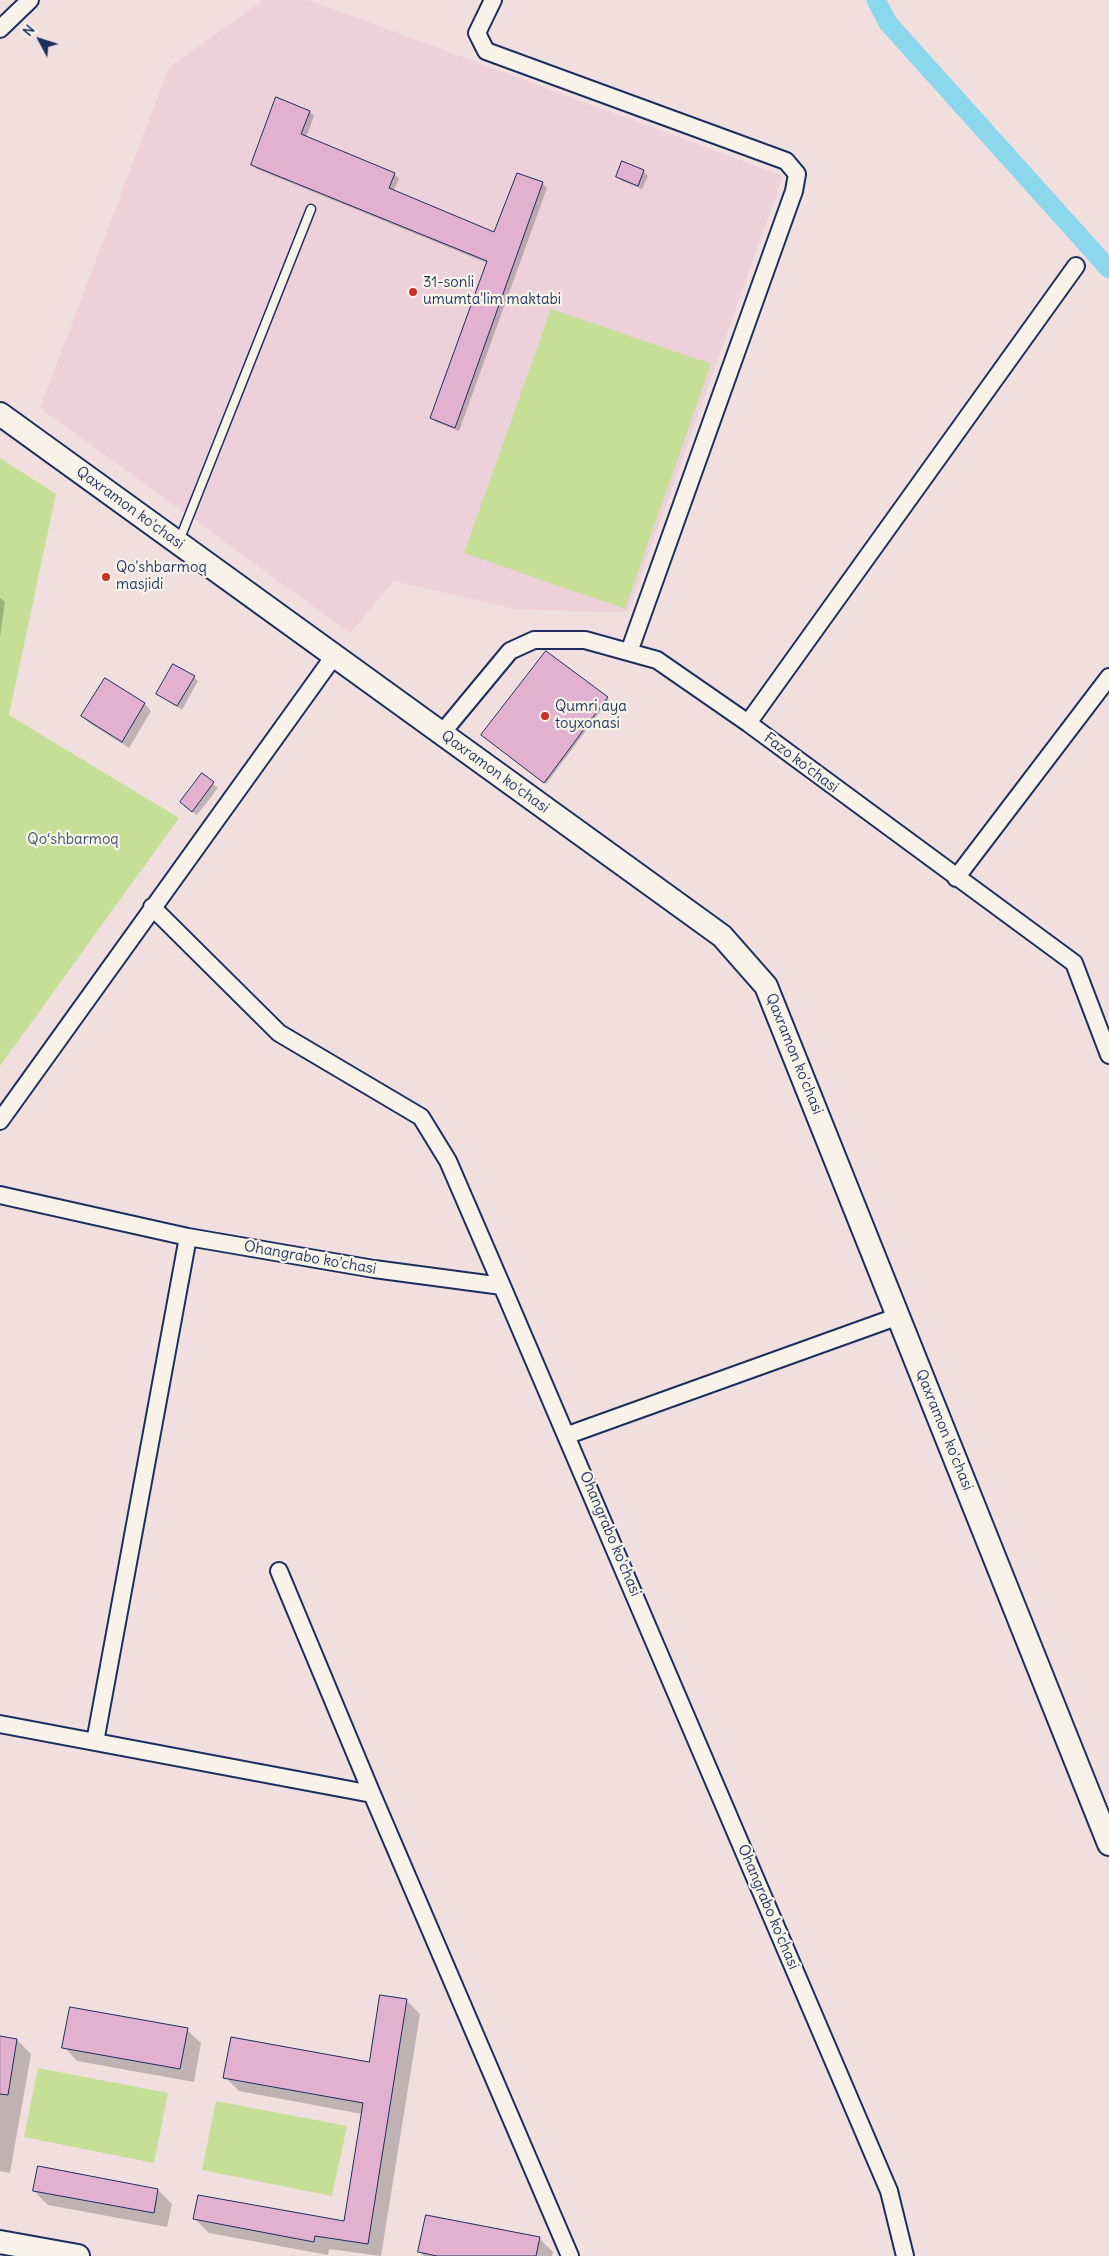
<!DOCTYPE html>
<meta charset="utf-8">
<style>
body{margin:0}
#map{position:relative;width:1109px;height:2256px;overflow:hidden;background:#f1dfe0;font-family:Delius,sans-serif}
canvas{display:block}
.north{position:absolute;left:15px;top:15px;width:50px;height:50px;-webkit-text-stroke:4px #f7f3e8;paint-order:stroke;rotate:310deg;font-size:14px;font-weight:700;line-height:20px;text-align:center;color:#1b2f5e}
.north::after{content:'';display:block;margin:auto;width:18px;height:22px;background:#1b2f5e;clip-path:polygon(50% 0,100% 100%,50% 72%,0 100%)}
</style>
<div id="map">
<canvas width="1109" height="2256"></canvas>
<div class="north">N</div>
</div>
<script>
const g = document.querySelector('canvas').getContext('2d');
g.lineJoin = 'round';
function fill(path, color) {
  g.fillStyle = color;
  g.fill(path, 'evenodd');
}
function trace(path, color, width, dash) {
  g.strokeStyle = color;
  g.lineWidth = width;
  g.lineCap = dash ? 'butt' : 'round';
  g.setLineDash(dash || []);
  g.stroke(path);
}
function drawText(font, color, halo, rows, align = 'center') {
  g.font = font + ' Delius,sans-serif';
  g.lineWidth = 4.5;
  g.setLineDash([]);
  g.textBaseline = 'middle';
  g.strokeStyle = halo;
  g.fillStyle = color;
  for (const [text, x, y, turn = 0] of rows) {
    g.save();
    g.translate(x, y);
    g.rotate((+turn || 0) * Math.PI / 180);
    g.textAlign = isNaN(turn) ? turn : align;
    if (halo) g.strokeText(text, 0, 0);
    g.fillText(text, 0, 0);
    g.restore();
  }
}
fill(new Path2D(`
 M263,0H309L783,176L628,612L519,610L394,581L350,633L40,408L169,67Z`), '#ecd1db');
fill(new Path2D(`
 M551,309L711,364L625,609L464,553Z
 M0,458L56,494L9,715L179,818L0,1066Z
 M38,2068L168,2093L154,2163L24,2137Z
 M216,2101L347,2126L332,2196L202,2170Z`), '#c5df96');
fill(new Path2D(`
 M277,99L310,112L314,116L306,137L394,174L399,179L393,192L495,234L542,183L547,188L459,431L436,422L431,418L487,263L257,169L252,164Z
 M643,171L648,176L642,189L622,181L618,177Z
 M0,598L5,602L0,637Z
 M194,677L198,681L182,710L157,694Z
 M105,680L145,704L151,711L129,748L89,723L82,716Z
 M607,698L609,700L546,784L484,736Z
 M202,775L218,788L197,815L186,807Z
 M406,2000L420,2014L381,2256L329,2249L328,2255L209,2233L195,2219L345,2223L362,2114L239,2091L225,2077L370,2064Z
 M187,2030L201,2043L194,2082L77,2061L64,2047Z
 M0,2037L17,2040L31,2054L10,2173L0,2171Z
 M158,2190L172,2204L167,2227L48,2205L34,2191Z
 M539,2238L553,2252L552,2256H424L420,2252Z`), '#0003');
trace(new Path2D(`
 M876,0L888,23L1109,269`), '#8bd7eb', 19);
const building = new Path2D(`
 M276,97L310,111L301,134L395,173L389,188L494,232L517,173L543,182L455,428L430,418L487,261L251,165Z
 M622,161L644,170L638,186L616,177Z
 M546,651L608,697L544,783L481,735Z
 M173,664L195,676L177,706L156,694Z
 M105,678L145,703L122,742L81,716Z
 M202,773L214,782L192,812L180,802Z
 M380,1995L407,1999L368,2244L315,2236L314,2242L193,2219L198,2195L344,2221L363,2103L223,2078L231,2037L369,2062Z
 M70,2007L188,2028L180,2069L62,2048Z
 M0,2036L17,2039L8,2095L0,2094Z
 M38,2166L158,2189L154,2213L33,2191Z
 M426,2215L540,2237L536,2256H437L418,2252Z`);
fill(building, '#e2b1cf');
trace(building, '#1b2f5e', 1);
const lane = new Path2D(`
 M179,541L311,209`);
const street = new Path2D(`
 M493,0L477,33L486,51L786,161L797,174L794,191L629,652
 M0,29L30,0
 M748,723L1076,266
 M442,733L510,651L534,640H585L657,660L748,723L1074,963L1109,1055
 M956,878L1109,677
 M152,907L279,1033L421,1117L448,1161L502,1286
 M0,1121L334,656
 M0,1195L188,1237L374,1269L502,1286L889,2191L905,2256
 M568,1435L899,1316
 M279,1571L372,1794L570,2256
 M0,1724L372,1794
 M95,1742L188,1237`);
const secondary = new Path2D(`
 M0,414L722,936L766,986L1109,1844
 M0,2242L78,2256`);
trace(lane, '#1b2f5e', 11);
trace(street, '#1b2f5e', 20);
trace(secondary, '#1b2f5e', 26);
trace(lane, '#f7f3e8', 8);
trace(street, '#f7f3e8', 16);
trace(secondary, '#f7f3e8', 22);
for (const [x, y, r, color] of [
 [413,292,5,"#c8321e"],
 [106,577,5,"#c8321e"],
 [545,716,5,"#c8321e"]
]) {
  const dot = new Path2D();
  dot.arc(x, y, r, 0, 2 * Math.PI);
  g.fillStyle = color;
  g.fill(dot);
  trace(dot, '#f7f3e8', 2);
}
drawText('15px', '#1b2f5e', '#f7f3e8', [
 ["31-sonli",423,283],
 ["umumta'lim maktabi",423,300],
 ["Qo'shbarmoq",116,568],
 ["masjidi",116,585],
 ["Qumri aya",555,707],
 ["toyxonasi",555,724]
], 'left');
drawText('15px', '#1b2f5e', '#f7f3e8', [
 ["Qaxramon ko'chasi",130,508,36],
 ["Fazo ko'chasi",801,763,37],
 ["Qaxramon ko'chasi",495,772,36],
 ["Qaxramon ko'chasi",794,1054,68],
 ["Ohangrabo ko'chasi",310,1258,10],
 ["Qaxramon ko'chasi",944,1430,68],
 ["Ohangrabo ko'chasi",610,1534,67],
 ["Ohangrabo ko'chasi",768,1907,67]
]);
drawText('15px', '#3d5269', '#f7f3e8', [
 ["Qo‘shbarmoq",73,840]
]);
</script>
